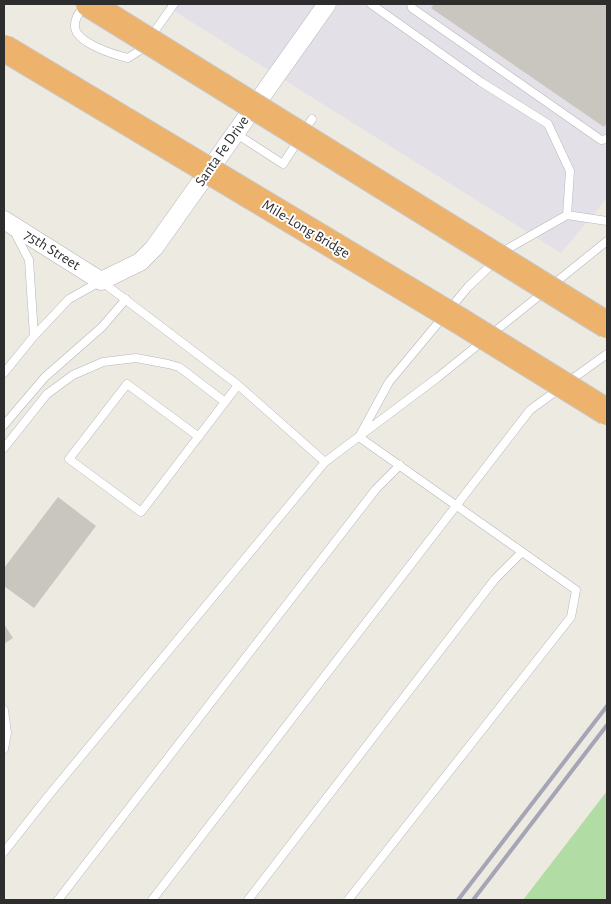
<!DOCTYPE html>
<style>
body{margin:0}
#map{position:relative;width:611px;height:904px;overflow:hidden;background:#edeae2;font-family:"Alegreya Sans",sans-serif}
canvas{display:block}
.frame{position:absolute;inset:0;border:5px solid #2d2d2d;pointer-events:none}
</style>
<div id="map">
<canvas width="611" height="904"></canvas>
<div class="frame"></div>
</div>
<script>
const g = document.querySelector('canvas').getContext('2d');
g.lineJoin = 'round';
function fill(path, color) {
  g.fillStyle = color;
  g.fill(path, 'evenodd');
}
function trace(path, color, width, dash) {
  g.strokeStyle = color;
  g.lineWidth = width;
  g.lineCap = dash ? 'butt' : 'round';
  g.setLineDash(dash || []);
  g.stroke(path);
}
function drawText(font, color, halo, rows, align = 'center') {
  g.font = font + ' "Alegreya Sans",sans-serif';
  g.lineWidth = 4;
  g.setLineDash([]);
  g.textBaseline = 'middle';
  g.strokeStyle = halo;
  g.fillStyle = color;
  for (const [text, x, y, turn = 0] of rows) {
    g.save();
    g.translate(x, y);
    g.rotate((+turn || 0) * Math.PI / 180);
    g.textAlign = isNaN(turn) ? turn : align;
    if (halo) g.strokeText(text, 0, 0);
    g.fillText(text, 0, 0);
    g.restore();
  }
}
fill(new Path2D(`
 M163,4H607V198L561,253Z`), '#e3e1e7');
fill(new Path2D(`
 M607,791V900H523Z`), '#b1dda5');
fill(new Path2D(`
 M434,4H607V123L604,127L431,8Z
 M58,497L96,526L34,608L4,586V568Z
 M4,624L13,638L4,644Z`), '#c9c6c0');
const service = new Path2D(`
 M411,4L412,8L601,140L607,139
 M85,5C80,12 74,18 75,27C76,43 115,55 128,58L142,49L174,4
 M235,133L283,164L312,119
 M567,215L607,221
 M14,231L29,260L34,336
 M4,373L34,336L69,299L101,281L238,385L141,512L69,459L127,384L199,437
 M568,382L607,354
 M238,385L325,462
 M4,425L45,377L102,327L126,299
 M4,448L47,394L73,375L103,362L136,358L168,364L179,367L225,402
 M4,710L7,733L4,749
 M4,852L49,795L325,462L437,378L607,241
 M58,900L376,489L400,465
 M152,900L530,410L559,389
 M248,900L495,579L522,552
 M348,900L571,617L576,590L359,437L389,382L468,287L509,248L567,215L570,171L548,124L481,82L371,4`);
const tertiary = new Path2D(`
 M4,220L101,281L140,262L154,248L327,4`);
trace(service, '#b5b6bf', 9);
trace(tertiary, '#b5b6bf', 19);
trace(service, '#fff', 8);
trace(tertiary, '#fff', 18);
trace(new Path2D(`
 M458,900L607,706
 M473,900L607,725`), '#a5a5b5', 4);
const motorwayBridge = new Path2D(`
 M89,4L607,325
 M4,48L460,321L607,412`);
trace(motorwayBridge, '#c8c8c8', 28, []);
trace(motorwayBridge, '#edb36d', 26);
drawText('15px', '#2d2d2d', '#fff', [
 ["Santa Fe Drive",222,151,-55],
 ["Mile-Long Bridge",306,229,31],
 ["75th Street",52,250,32]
]);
</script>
